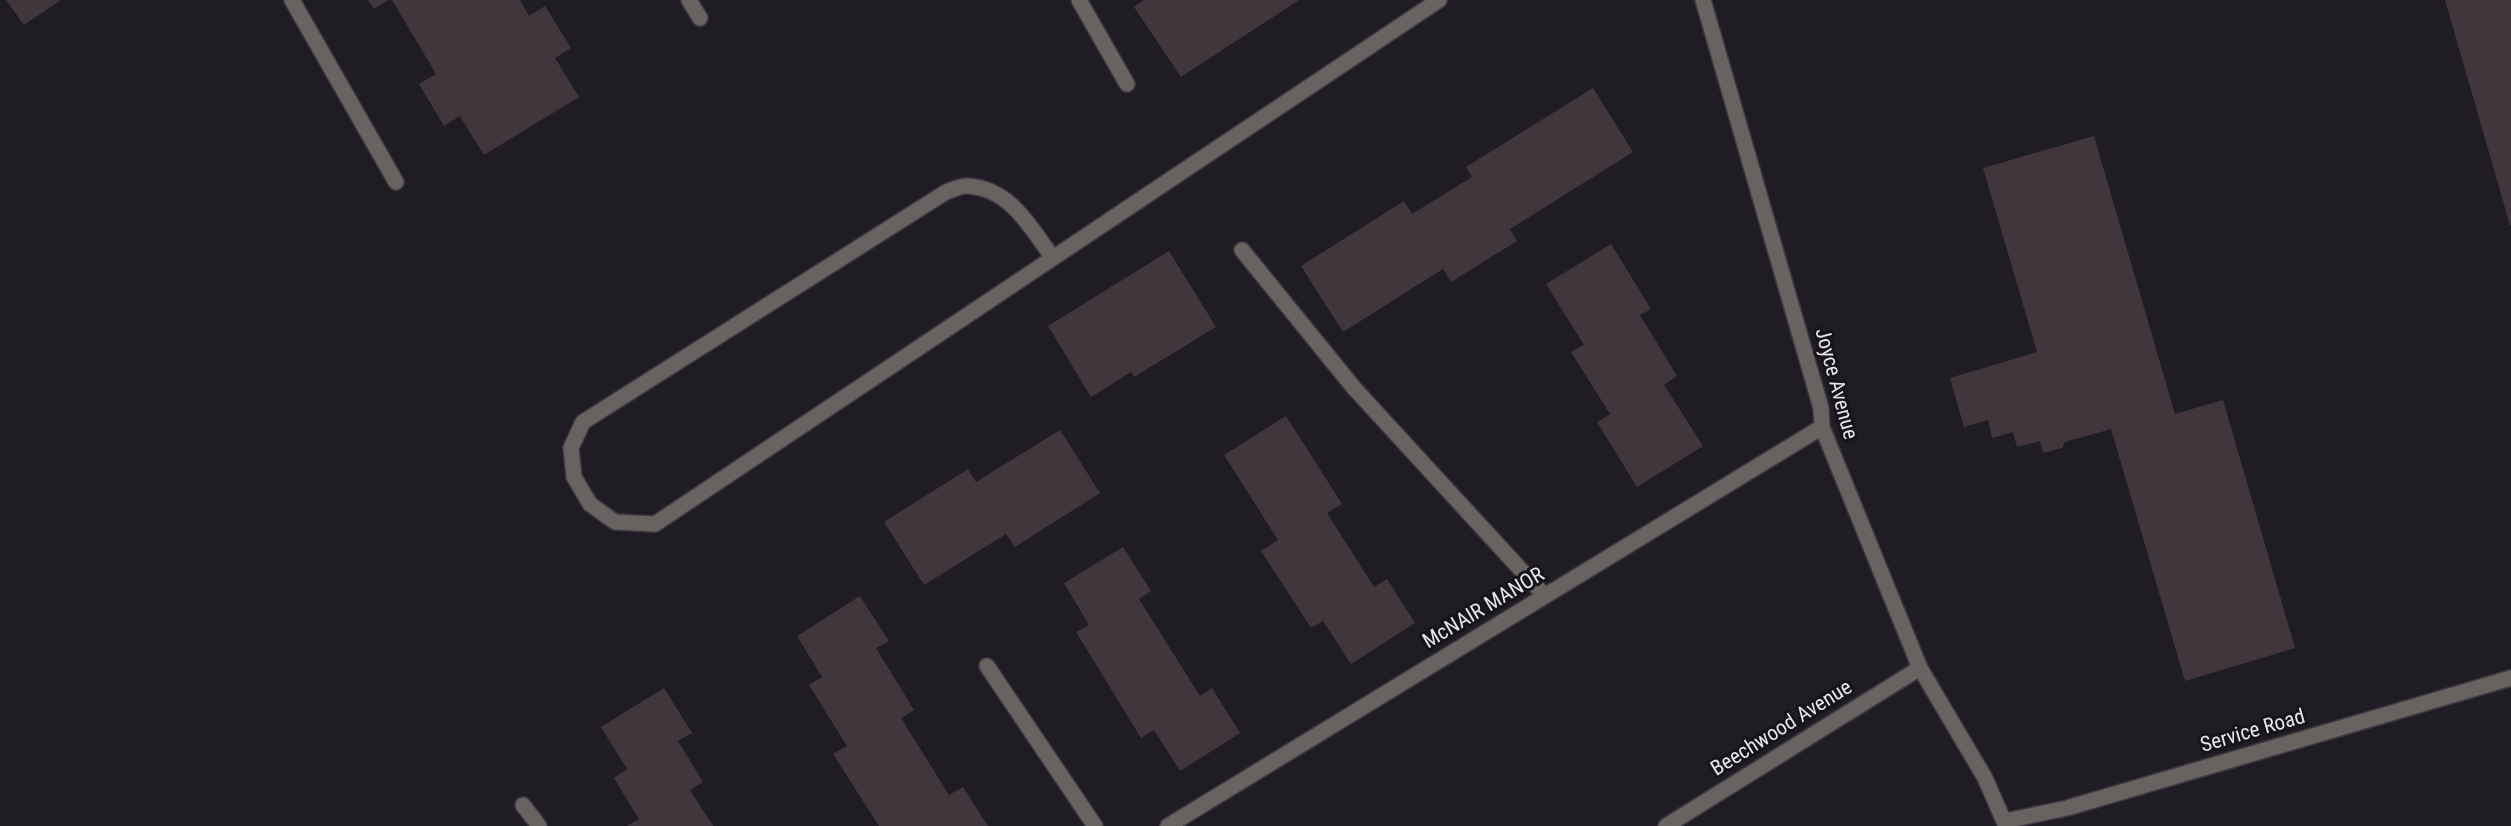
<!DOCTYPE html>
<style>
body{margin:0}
canvas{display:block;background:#1f1c24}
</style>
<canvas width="2511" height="826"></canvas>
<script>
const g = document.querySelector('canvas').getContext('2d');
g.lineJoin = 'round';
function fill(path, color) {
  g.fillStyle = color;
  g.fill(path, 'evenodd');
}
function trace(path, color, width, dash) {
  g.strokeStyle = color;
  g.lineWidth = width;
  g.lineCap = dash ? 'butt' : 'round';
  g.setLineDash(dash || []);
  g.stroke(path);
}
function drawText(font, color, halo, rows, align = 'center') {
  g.font = font + ' "Roboto Condensed",sans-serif';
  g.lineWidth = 6;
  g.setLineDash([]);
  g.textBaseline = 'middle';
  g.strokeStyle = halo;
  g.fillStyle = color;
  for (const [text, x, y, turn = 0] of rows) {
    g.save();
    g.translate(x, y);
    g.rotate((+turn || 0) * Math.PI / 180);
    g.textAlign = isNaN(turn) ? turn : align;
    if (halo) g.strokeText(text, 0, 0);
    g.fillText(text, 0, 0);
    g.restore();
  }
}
fill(new Path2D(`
 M6,0H61L24,25Z
 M368,0H388L374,9Z
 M392,0H520L529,16L545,6L571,48L555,58L579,97L484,155L460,116L444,126L419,84L436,74Z
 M1144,0H1299L1181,77L1134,7Z
 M2445,0H2511V225H2510Z
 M1593,88L1633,152L1510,229L1517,241L1451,282L1443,269L1343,332L1301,266L1404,201L1412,214L1472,177L1466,167Z
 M2094,136L2175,414L2223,400L2295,648L2185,681L2111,429L2065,442L2062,448L2043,453L2040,441L2017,447L2013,432L1992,438L1988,420L1964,427L1950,378L2037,352L1983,168Z
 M1611,244L1651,309L1640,315L1677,376L1664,385L1703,446L1637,487L1597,422L1610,414L1571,352L1584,345L1546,284Z
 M1169,251L1216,327L1134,377L1131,372L1091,397L1048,326Z
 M1286,416L1342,504L1327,513L1374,587L1387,579L1415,623L1351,664L1323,621L1311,628L1261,551L1278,540L1224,455Z
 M1060,430L1100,493L1015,547L1006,534L924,585L884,522L968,469L976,482Z
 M1123,547L1151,591L1139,599L1200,696L1212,688L1240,733L1180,771L1154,730L1141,738L1076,632L1089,625L1064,583Z
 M860,596L889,641L876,648L914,710L901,718L949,795L963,787L988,826H879L833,754L847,746L809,685L822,677L797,636Z
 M664,688L692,733L678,741L703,782L690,790L713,826H627L639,819L614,778L627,769L601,727Z`), '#40363c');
const minor = new Path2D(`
 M292,0L396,182
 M689,0L700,18
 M1079,0L1127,84
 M1703,0L1821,408L1822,427L1920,668L1985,778L2006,826
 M1242,250L1354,388L1545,596
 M1053,258C1030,227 1011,189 968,186C961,185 952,190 946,192L583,422L571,448L574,477L590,504L615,522L655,524L1439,0
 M987,666L1095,826
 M523,805L539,826
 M2005,821L2067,808L2511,678
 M1168,826L1822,427
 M1666,826L1920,668`);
trace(minor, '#3b3840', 18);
trace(minor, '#686361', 15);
drawText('21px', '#e8e6ec', '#16131b', [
 ["Joyce Avenue",1835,384,75],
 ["McNAIR MANOR",1484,609,-31],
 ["Beechwood Avenue",1782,729,-32],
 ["Service Road",2253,732,-16]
]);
</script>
